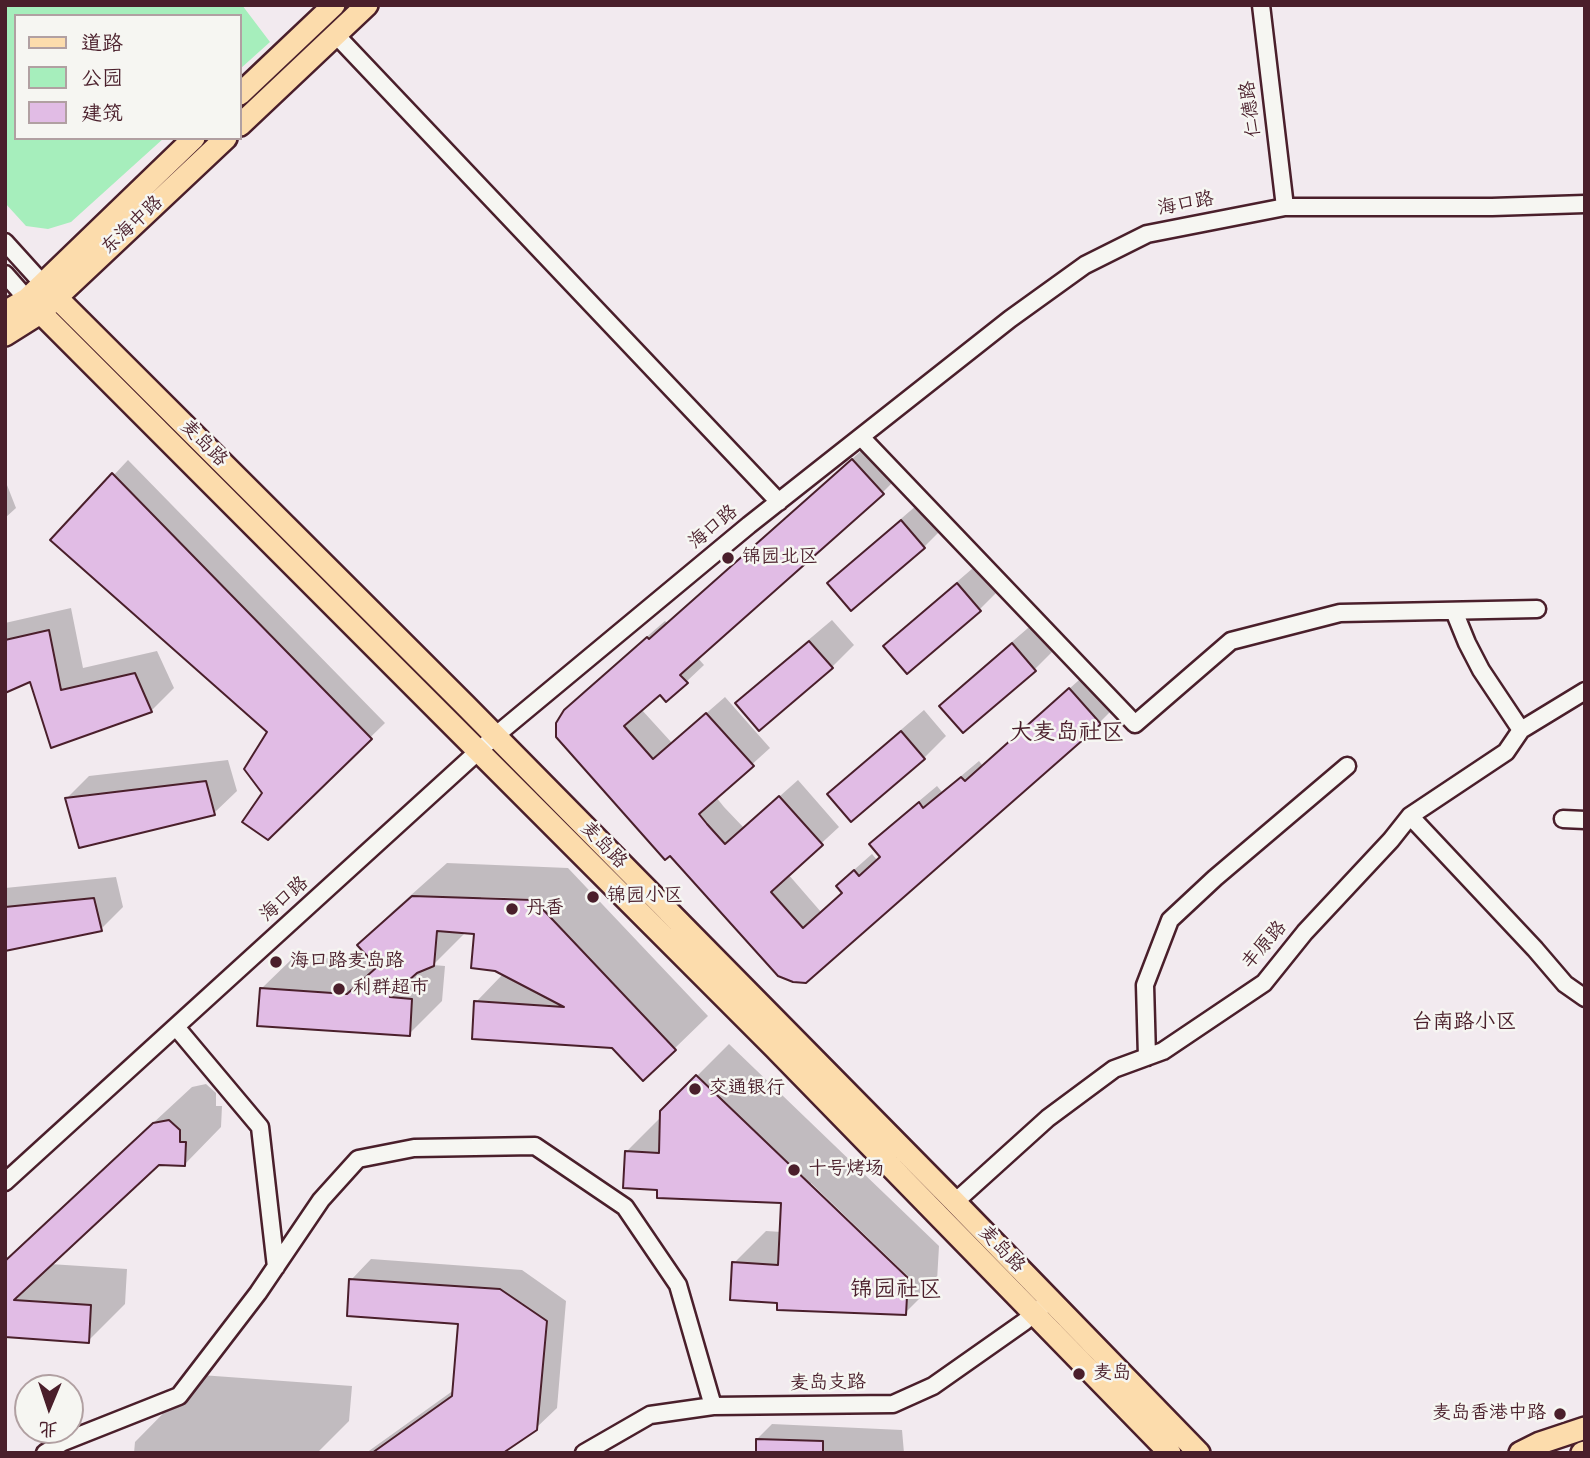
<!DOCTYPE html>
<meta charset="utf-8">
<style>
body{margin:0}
#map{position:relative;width:1590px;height:1458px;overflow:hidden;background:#f2eaef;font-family:"Architects Daughter","LXGW WenKai TC",sans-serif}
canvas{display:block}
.frame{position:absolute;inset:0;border:7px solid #4a1f2b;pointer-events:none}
.legend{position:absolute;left:14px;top:14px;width:228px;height:126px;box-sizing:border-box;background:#f6f6f2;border:2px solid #b1a0a2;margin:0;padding:9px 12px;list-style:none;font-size:21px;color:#4a1f2b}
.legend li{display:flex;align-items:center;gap:14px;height:35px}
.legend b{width:35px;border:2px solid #b1a0a2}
.north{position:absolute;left:14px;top:1374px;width:70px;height:70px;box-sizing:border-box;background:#f6f6f2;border:2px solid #b1a0a2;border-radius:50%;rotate:182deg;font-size:19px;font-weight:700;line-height:28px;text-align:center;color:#4a1f2b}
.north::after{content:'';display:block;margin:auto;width:24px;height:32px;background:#4a1f2b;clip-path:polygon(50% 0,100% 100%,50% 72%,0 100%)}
</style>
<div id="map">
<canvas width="1590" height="1458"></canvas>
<div class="frame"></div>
<ul class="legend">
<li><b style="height:9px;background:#fcdcac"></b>道路</li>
<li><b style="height:19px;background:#a6eebc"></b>公园</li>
<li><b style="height:19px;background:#e1bce5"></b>建筑</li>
</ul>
<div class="north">北</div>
</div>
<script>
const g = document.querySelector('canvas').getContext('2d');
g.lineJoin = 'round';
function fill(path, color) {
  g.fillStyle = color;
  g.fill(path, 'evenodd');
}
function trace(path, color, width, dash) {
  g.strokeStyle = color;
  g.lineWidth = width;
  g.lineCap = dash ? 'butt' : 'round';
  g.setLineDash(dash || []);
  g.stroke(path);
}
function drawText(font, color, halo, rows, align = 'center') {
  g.font = font + ' "Architects Daughter","LXGW WenKai TC",sans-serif';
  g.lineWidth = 5;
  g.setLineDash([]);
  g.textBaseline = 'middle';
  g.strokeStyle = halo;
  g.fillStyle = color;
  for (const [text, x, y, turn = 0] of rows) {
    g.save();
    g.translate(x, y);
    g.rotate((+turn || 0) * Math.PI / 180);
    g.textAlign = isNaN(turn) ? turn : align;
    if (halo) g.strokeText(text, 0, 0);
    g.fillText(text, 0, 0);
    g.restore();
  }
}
fill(new Path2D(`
 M5,5H242L270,42L240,69V16H16V138H164L71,222L48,229L26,226L5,203Z`), '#a6eebc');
fill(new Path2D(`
 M870,443L900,475L882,493L697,657L704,665L686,682L661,692L641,709L672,743L725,697L770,748L716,797L724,807L744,828L798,780L839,827L788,874L821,912L843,892L838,886L855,869L872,854L877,860L881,856L871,844L888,827L937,786L942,792L979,761L983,766L1088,672L1117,705L1100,722L805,982L565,711L583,692L665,621L667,623Z
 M128,460L385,723L268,837L265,793L269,731L53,540Z
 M5,480L16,508L5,518Z
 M924,499L946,525L924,547L830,583L852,561Z
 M980,562L1002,587L980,609L907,671L886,646L908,624Z
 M71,608L83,668L157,651L174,688L151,711L52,746L31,679L5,691V623Z
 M832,620L854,645L832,667L738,703L760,681Z
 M1035,622L1057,647L1035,669L963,731L941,706L963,684Z
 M924,710L946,736L924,758L830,794L852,772Z
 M228,760L237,791L214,813L67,798L89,776Z
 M447,863L568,868L708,1016L674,1049L613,1047L476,1002L504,973L475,933L466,932L433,965L445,966L442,1001L409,1034L261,989L295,956L374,961L359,945L392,912ZM481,897L543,899V902L490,900L481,899Z
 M116,877L123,907L101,929L5,949V888Z
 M729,1044L939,1246L937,1281L905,1313L779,1301L734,1263L766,1231L782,1232L783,1201L659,1189L627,1151L659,1119L662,1120L697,1076ZM811,1183L915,1283L913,1285L811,1188Z
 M206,1084L216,1093V1106H222L221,1127L185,1164H158L50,1264L127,1269L125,1304L88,1341L5,1336V1260L192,1087Z
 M371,1259L522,1270L566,1301L557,1408L536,1428L500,1453H366L454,1390L460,1322L351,1280Z
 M201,1375L352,1386L349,1421L317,1453H134L135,1442Z
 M772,1424L902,1430L904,1453H758L757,1439Z`), '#0003');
const building = new Path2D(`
 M852,459L884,494L680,675L688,683L666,702L660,695L624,726L653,759L706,713L754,766L699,814L707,824L725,844L779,796L823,845L771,892L803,928L842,893L836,886L854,870L859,876L880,857L869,844L919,802L923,808L961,777L965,781L1069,688L1101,724L806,983L793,982L778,976L670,856L665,860L556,737V723L564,710L647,637L649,639Z
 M112,473L372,739L268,840L242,822L262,793L244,769L267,732L50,540Z
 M901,520L925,548L851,611L827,583Z
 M957,583L981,611L907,674L883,646Z
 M49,630L61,690L135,673L152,712L51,748L30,682L5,693V640Z
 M809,641L833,668L759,731L735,703Z
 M1012,643L1036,671L963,733L939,706Z
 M901,731L925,759L851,822L827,794Z
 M206,781L215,815L79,848L65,798Z
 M412,896L534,900L676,1050L643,1081L612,1048L472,1039L474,1001L564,1007L495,971L471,968L474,934L437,931L434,966L417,973L390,997L412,999L410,1036L257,1026L260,988L347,994L377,967L357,945Z
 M94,898L102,931L5,951V907Z
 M696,1075L908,1278L906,1315L777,1310V1303L730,1300L732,1262L778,1265L781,1203L657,1198V1190L623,1188L625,1151L659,1153L660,1111Z
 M169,1120L180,1130V1142H186L185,1166L159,1165L14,1300L91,1305L89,1343L5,1337V1261L153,1123Z
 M349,1279L500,1289L547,1321L537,1430L503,1453H372L452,1396L458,1324L347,1316Z
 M756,1439L823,1441V1453H756Z`);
fill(building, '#e1bce5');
trace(building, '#4a1f2b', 2);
const minor = new Path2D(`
 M1261,5L1285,207
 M336,35L779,502
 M5,242L43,284
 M5,274L27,299
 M861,437L1135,724L1231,641L1340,613L1537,609
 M1454,611L1467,643L1481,670L1521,730
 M1410,816L1535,949L1565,984L1585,998
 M1563,819L1585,820
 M176,1027L260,1127L276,1267
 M1147,1057L1145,985L1170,920L1215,878L1347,766
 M5,1182L495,736L749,525L1010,319L1085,265L1147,234L1285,207H1492L1585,204
 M955,1202L1048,1118L1114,1069L1163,1051L1264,983L1305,932L1391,840L1410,816L1506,752L1521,730L1585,691
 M45,1453L63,1442L179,1396L258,1293L321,1200L358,1159L414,1148L535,1146L625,1207L678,1285L713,1406
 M584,1453L650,1415L713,1406L893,1404L933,1386L1024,1322L1043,1306`);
const major = new Path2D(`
 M240,94L334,5
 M240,125L367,5
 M43,284L465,705L955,1202L1199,1453
 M27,299L774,1047L1170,1453
 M5,312L27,299L194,138
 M5,335L40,313L226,138
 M1520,1453L1540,1443L1585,1428
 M1582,1453L1585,1452`);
trace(minor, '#4a1f2b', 21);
trace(major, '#4a1f2b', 26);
trace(minor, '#f6f6f2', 16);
trace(major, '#fcdcac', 21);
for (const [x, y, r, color] of [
 [728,558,7,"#4a1f2b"],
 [593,897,7,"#4a1f2b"],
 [512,909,7,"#4a1f2b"],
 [276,962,7,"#4a1f2b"],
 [339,989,7,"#4a1f2b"],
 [695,1089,7,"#4a1f2b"],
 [794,1170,7,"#4a1f2b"],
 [1079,1374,7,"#4a1f2b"],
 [1560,1414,7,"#4a1f2b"]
]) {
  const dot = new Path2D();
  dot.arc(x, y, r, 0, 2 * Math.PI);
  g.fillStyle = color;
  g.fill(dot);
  trace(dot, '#f6f6f2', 2.5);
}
drawText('19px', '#4a1f2b', '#f6f6f2', [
 ["仁德路",1252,109,-97],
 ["海口路",1186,205,-11],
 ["东海中路",133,226,-43],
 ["麦岛路",203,444,45],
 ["海口路",714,528,-40],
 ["麦岛路",603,846,46],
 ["海口路",285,900,-42],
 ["丰原路",1265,946,-49],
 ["麦岛路",1001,1250,46],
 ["麦岛支路",828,1384,-1]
]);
drawText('19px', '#4a1f2b', '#f6f6f2', [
 ["锦园北区",742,558],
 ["锦园小区",607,897],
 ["丹香",526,909],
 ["海口路麦岛路",290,962],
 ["利群超市",353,989],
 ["交通银行",709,1089],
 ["十号烤场",808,1170],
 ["麦岛",1093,1374],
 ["麦岛香港中路",1546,1414,"right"]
], 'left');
drawText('21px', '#4a1f2b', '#f6f6f2', [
 ["台南路小区",1464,1024]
]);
drawText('23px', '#4a1f2b', '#f6f6f2', [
 ["大麦岛社区",1067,734],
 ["锦园社区",896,1291]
]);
</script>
